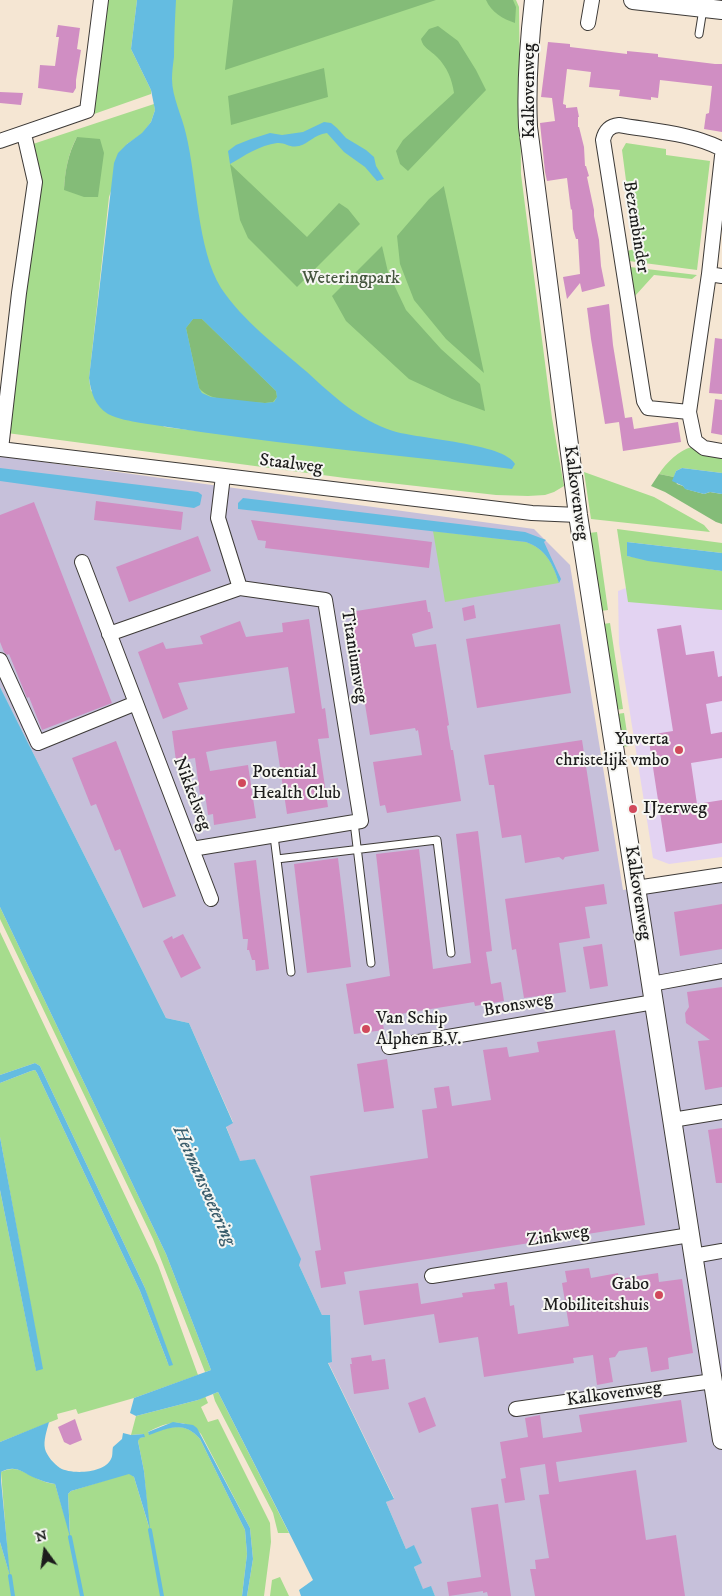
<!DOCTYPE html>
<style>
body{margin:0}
#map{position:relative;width:722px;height:1596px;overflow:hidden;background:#f5e6d3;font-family:"IM FELL DW Pica",serif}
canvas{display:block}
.north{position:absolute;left:20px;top:1526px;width:50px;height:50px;-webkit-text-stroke:4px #f6f6f2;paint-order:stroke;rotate:346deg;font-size:14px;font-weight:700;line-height:20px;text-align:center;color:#1c1c1c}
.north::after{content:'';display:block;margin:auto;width:18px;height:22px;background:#1c1c1c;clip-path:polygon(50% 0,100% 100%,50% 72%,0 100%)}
</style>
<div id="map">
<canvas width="722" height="1596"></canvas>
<div class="north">N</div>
</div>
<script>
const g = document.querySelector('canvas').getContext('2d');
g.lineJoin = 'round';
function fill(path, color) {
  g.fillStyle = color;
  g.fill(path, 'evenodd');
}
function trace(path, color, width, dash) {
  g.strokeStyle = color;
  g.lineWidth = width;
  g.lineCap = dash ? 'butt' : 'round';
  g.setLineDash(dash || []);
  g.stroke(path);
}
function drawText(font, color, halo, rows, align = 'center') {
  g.font = font + ' "IM FELL DW Pica",serif';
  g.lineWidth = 4;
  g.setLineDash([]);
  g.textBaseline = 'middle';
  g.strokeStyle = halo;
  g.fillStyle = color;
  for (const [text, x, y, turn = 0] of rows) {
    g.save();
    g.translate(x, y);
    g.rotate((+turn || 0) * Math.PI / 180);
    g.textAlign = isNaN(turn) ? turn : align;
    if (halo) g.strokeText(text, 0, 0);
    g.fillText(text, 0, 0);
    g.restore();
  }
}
fill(new Path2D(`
 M634,585L722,596V857L669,864L653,858L619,644L618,591Z`), '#e3d3f2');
fill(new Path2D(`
 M0,456L534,529L570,565L623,890L722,875V1596H435L431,1587L423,1590L414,1567L421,1563L414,1546L406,1549L386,1502L394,1498L328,1362H332L330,1316L322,1315L299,1265L255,1159L240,1162L226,1126L233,1122L189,1023L166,1018L0,687Z`), '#c6c0da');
fill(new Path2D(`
 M108,0H137L131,49L151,90V94L94,114Z
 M166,0H516L519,7L521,174L552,418L564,486L554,492L545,495L528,496L496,495L345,478L7,433L39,170L37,156L33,144L154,104L155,110L151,122L142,134L127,144L109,197L89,379L91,391L165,427L198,431L181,366ZM77,137L64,190C65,172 68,153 77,137Z
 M626,143L666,149V155L710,161L697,270L629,261L627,251L635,249L622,150Z
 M630,267L697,275L692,279L654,275L635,296Z
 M692,447L698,452L722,455V473L682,468L676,471L674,477L659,474C666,463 679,450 692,447Z
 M584,472L654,497L704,525L710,532L591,519Z
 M617,529L722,543V553L627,542V556L722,571V610L628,602Z
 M433,531L526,542C546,549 553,564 559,583L445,602Z
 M597,532L608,610L601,611L589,533Z
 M610,623L623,709L616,710L603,624Z
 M624,713L629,746L622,747L617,714Z
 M0,907L166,1254L211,1370L205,1372L153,1239L0,919Z
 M0,932L158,1265L198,1375L134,1398L78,1414L76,1409L57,1414L58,1419L0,1442V1190L36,1370L42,1368L0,1137V1083L31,1071L35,1070L37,1073L140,1291L169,1366L145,1288L40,1066L35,1063L0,1075Z
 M218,1392L225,1406L289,1533H278L273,1513L215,1401L213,1394Z
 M205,1396L208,1403L201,1407L208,1422L218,1419L270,1523L271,1542L264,1596H247L253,1559L250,1528L201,1434C184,1417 167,1422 148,1432L149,1434C168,1428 184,1420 200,1439L245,1530L247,1554L242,1596H0V1542L9,1572L1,1472C18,1463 28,1476 43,1481C47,1483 51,1483 55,1484L70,1534L68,1494L71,1491L129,1473L134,1477L149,1527L144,1471L138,1441L139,1438L144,1437L143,1434L131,1435L136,1416L198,1400Z
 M280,1577L289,1596H270L272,1580Z`), '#a6dc8d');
fill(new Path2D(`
 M233,0H436L225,70Z
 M486,0H513L516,7L515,23C503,19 491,12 486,0Z
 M438,26L458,41L476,70L486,90L408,171L400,164L396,151L403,140L454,93C452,79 447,67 437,57C430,50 423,48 421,39L429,29Z
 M324,68L328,97L231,125L228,96Z
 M77,137L100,139L104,153L98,197H84L64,190C65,171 68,154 77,137Z
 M230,164L307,237L339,203L348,209L360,224L297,287L248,238L240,220Z
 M444,186V187L484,373L446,339L414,300L400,264L397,236L429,199Z
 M382,246L388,272L406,310L441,349L480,384L485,411L452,399L409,379L346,321L332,296Z
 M193,319H202L276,391L277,397L273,402L265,403C247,401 210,403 199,388L186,328Z
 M659,474L674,477L677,484L683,486L686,489L704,494L710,492L722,494V524L716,522L665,492L651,486Z`), '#84bc78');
fill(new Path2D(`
 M137,0H176C175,19 174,38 174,57C173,64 172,72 172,79C172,97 182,116 186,134C197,179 197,249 221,288C243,321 277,346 307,372C333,396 359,420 393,431C418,439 504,443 515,464L512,469C408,456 305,447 201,432C181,429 161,426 141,423C130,421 118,419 108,414C95,406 91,393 89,378L114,163L118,153L127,144L142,133L151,122L155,110L151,90L131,49ZM193,319H202L276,391L277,397L274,402L265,403L211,397L202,393L199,388L186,328Z
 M324,122L331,123L337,128L346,138L366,150L374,157L376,166L384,179L377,181L365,167L344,152L327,133C313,135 310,143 299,146C289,148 285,142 277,143C260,145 244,156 230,164L228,151L236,145L251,139L270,133L282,135L303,132Z
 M0,468L198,492L202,495L200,505L194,508L0,481Z
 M682,468L722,473V494L710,492L704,494L685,489L683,486L672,481L676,471Z
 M243,498L525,532L546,540L544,542L561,579L559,583C553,564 546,549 526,542L238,509V503Z
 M627,542L722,553V571L648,561L627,556Z
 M0,687L166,1018L189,1023L233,1123L226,1127L240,1161L255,1159L301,1259L299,1265L322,1315H330L332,1362L328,1363L394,1499L386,1502L406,1549L414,1545L422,1563L414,1567L423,1589L431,1586L435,1596H301L299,1590L313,1580L218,1392L198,1400L136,1416L130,1413L134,1398L211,1370L166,1254L0,907Z
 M35,1063L40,1066L145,1288L173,1365L169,1366L140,1291L37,1073L35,1070L31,1071L0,1083V1075Z
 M0,1137L43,1369L36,1371L0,1190Z
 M49,1422C47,1430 43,1441 45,1449C47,1456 54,1464 60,1468C72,1475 105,1473 111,1459C113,1456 112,1451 113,1447L122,1439L123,1433L131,1435L144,1434L145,1437L140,1438L138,1441L144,1471L150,1530L134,1477L129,1474L71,1491L68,1494L70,1537L55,1484C48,1483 42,1481 35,1478C22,1472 15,1464 1,1472V1480L10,1576L0,1542V1442Z
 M173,1422L193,1425L197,1428L250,1528L253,1559L247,1596H242L247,1554L245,1530L200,1439C184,1420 168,1428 149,1435L148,1432Z`), '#64bce1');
trace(new Path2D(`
 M150,1530L162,1596
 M70,1537L82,1596
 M10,1576L13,1596`), '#64bce1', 4);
fill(new Path2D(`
 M58,25L80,28L77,49L81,50L76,80V88L73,93L38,88L40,65L55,66L59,37H56Z
 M548,42L570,44V47L627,54V51L658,54V57L715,64H722V132L704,129L706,114L709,113L712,86L660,80L658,98L651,97V100L619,96L620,90L589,87L591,72L567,69L563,104L566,105V108L577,107L579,117H578V127H579L584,147L585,166H586L589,176L587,177L594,210V216L599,240L601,266L605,286L582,292L580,283L567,299L563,277L580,274L578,239H576L573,229L572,209L571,210L570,203L567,178L547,181L545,172L540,123L555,121L552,98L541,97Z
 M0,92L23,93L21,105L0,103Z
 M609,304L613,345L625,418L632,417L634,429L678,422L681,442L623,451L619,422L605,424L591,339L587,308Z
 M715,338L722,339V394L709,393Z
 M715,399L722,400V435L711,433Z
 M96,501L183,512L181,530L94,520Z
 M34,502L112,703L42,730L29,697L27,698L9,654L7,655L4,652L0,642V515Z
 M251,520L432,542L429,568L265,548L266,541L258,540Z
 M198,536L211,571L129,602L116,567Z
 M426,600L428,612H430L433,628L412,634L415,647L436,644L449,725L447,726L451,750H453L461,801L387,813L385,805L380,806L373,762L422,755L418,730L416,731L415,728L370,735L350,612Z
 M474,605L476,618L464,621L462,608Z
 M309,619L322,709L325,708L329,738L318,739L328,807L287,814L276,741L221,749L206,752L210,771L248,765L256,818L214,825L213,814L208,815L205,794L200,795L195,758L176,761L172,731L295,713L288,667L178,683L188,709L163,719L138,652L163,642L166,649L203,644L200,636L240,621L246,637L283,632L282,623Z
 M560,624L571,693L477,708L466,639Z
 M681,625L686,655L714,651L718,677L722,676V701L706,704L711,734L722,732V758L691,763L697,804L722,800V843L666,852L648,735L673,731L657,629Z
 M582,740L599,851L565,857L563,860L559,857L525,863L521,835L502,838L494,785H489L484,755Z
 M116,741L176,896L143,908L120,849L115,851L96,804L91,806L72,758Z
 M478,831L492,951L486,952L491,984L501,982L504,1001L475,1006L474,1002L382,1017L384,1030L354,1034L346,984L390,976L376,854L419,849L433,969L471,963L456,834Z
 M338,858L351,967L307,973L294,864Z
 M256,860L269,969L256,971L255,960H252L249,950H247L248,939H243L234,863Z
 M604,884L607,904L585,907L590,938L559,943L566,992L524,998L516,949L512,950L505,899Z
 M722,904V949L680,956L674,912Z
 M183,934L201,968L181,978L163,941L172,936L173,939Z
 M602,944L608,986L590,989L583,947Z
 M722,987V1087L705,1090L698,1041L710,1040L686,1023L685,1013L689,1007L687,992Z
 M615,1030L645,1225L344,1272L346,1284L321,1288L315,1251L321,1250L310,1176L428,1158L422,1110L437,1108L434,1088L449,1086L452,1106L491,1100L483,1050L507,1047L509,1057L539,1052L537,1042Z
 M387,1059L394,1108L364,1112L357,1064Z
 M722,1128V1183H716L708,1130Z
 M589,1268L591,1278L618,1273L619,1279L658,1273L659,1282L682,1279L693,1353L671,1357L668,1358L669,1369L651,1372L647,1347L619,1351L615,1357L609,1358L613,1382L597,1385L593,1355L573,1358L574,1363L484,1377L478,1337L439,1343L434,1314L364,1325L359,1291L418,1283L421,1304L463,1297L462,1293L495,1289L494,1284L507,1282L510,1306L514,1305L518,1334L569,1326L562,1283L567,1282L565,1271Z
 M371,1355L372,1361L385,1359L389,1389L354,1394L350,1364H352L351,1358Z
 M425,1397L436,1426L419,1433L408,1403Z
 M681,1400L687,1442L556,1462L559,1482L636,1470L646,1540L676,1535L685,1596H535L530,1569H536L535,1560L549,1558L539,1495L549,1494L545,1464L520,1468L525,1500L505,1503L501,1479L506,1478L500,1442L528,1437L525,1418L540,1415L543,1438L582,1432L579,1415Z
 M75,1419L82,1440L70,1445L64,1442L58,1427Z
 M498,1504L511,1596H488L487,1592L483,1593V1591L449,1596L447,1582L481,1577L471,1508Z`), '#d08ec3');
const service = new Path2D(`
 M699,34L703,9
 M354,822L371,963
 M274,836L291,972
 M277,859L437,840L451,953`);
const minor = new Path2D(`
 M588,23L592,0
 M0,141L87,111L101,0
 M722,156L709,274L689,412L695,441L704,448L722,451
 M709,274L722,276
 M689,412L648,408L644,401L603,140C605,131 609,126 619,125C653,131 691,133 722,149
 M0,449L532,513L578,515
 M1,449L19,293L35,182L24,134
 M82,562L211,899
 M109,634L240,588
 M0,660L38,743L136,703
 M192,849L361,821L325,600L240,588L218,518L223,476
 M636,888L722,875
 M651,984L722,971
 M389,1047L654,1002
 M672,1120L722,1112
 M693,1256L722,1251
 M432,1276L690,1235
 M516,1409L713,1381`);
const tertiary = new Path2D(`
 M534,0C529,43 526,84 528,127L578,515L722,1440
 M633,0L722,10`);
trace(service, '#3d3a37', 9);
trace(minor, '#3d3a37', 16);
trace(tertiary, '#3d3a37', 20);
trace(service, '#fff', 7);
trace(minor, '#fff', 14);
trace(tertiary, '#fff', 18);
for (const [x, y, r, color] of [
 [679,750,5,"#d1495b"],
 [242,783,5,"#d1495b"],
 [633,809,5,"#d1495b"],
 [366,1029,5,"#d1495b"],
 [659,1295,5,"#d1495b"]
]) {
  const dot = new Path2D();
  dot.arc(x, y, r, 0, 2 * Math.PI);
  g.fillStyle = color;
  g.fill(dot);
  trace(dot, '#f6f6f2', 2);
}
drawText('18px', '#1c1c1c', '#f6f6f2', [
 ["Kalkovenweg",530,91,-90],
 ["Bezembinder",635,227,81],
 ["Staalweg",291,465,7],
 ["Kalkovenweg",575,493,82],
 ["Titaniumweg",353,656,81],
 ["Nikkelweg",191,794,69],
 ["Kalkovenweg",637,893,81],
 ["Bronsweg",518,1006,-10],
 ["Zinkweg",558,1237,-9],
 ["Kalkovenweg",614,1395,-8]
]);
drawText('18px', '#45563e', '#f6f6f2', [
 ["Weteringpark",351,279]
]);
drawText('18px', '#1c1c1c', '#f6f6f2', [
 ["Yuverta",669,740,"right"],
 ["christelijk vmbo",669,761,"right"],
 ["Potential",252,773],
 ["Health Club",252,794],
 ["IJzerweg",643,809],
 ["Van Schip",376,1019],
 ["Alphen B.V.",376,1040],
 ["Gabo",649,1285,"right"],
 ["Mobiliteitshuis",649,1306,"right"]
], 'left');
drawText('italic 19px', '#395c6b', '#f6f6f2', [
 ["Heimanswetering",203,1186,66]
]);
</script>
